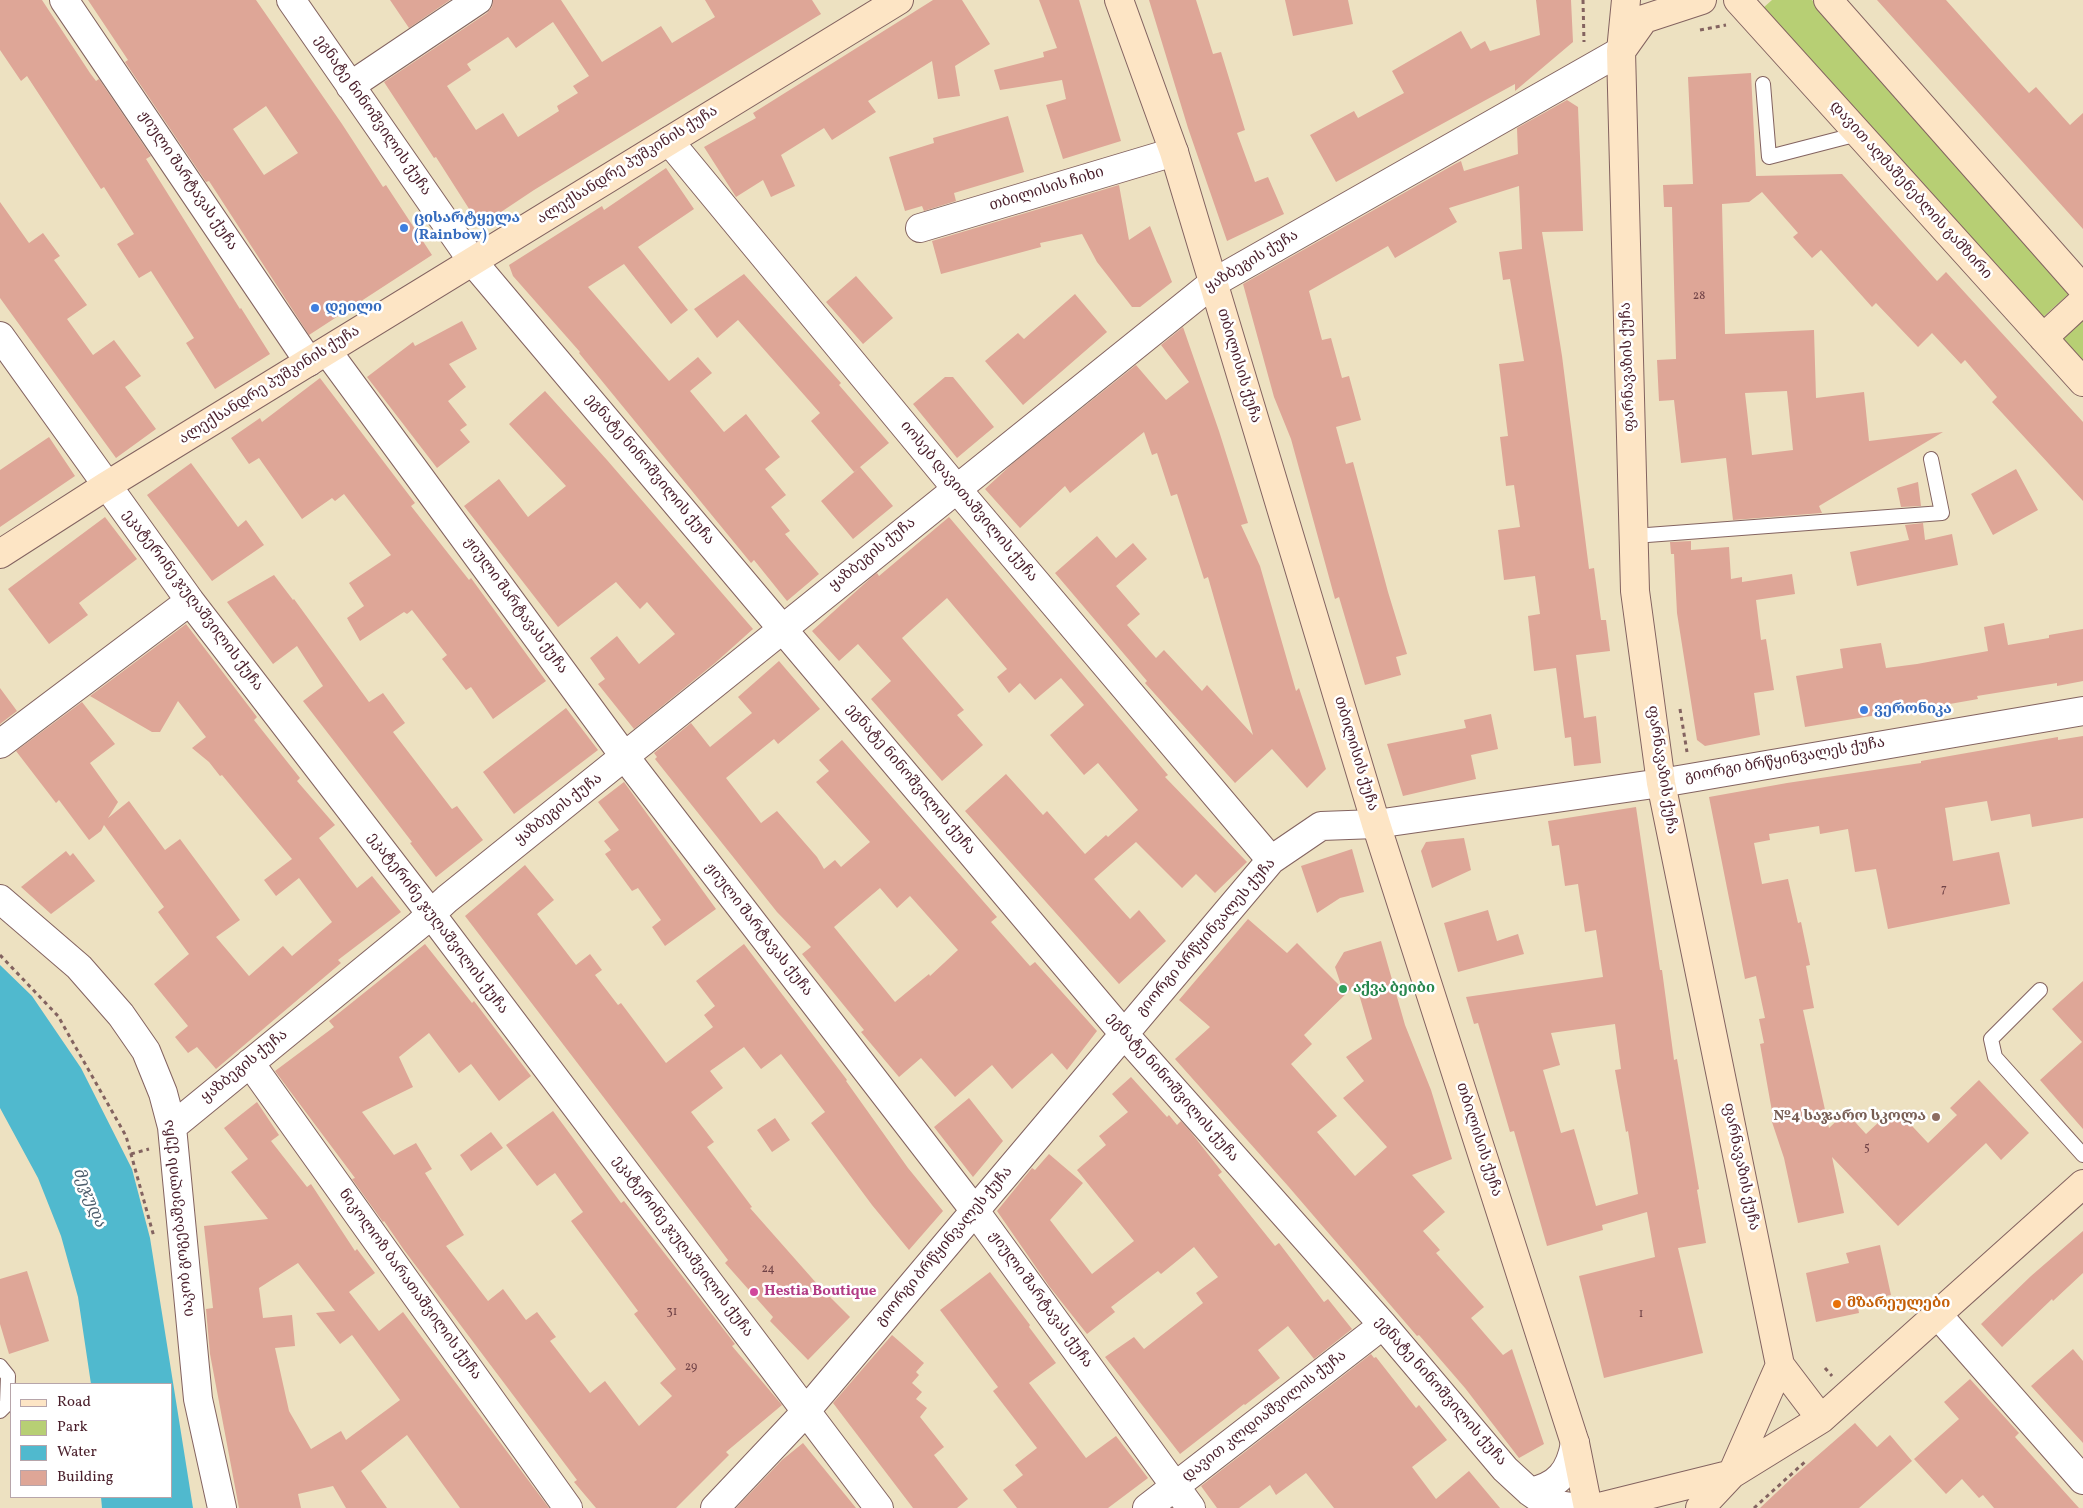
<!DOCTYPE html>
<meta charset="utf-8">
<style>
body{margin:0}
#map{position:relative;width:2083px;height:1508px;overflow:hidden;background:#ede1c1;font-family:Vollkorn,serif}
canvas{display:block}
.legend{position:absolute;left:10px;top:1383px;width:162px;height:115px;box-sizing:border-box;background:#fff;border:1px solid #b7a5aa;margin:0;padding:6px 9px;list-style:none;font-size:15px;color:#4a1f2b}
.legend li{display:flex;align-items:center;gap:10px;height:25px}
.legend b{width:25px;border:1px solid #b7a5aa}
</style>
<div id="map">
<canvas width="2083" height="1508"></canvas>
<ul class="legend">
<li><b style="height:6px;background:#fde5c5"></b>Road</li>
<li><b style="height:14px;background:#b7cf74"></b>Park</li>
<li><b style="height:14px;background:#50b9ce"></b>Water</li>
<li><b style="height:14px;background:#dea697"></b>Building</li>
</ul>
</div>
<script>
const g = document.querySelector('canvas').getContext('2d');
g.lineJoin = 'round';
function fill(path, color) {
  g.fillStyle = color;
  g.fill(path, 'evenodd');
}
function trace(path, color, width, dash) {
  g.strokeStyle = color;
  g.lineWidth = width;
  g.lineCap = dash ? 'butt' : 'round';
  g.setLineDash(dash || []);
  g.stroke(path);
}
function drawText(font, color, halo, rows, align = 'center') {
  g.font = font + ' Vollkorn,"Noto Serif Georgian",serif';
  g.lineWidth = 5;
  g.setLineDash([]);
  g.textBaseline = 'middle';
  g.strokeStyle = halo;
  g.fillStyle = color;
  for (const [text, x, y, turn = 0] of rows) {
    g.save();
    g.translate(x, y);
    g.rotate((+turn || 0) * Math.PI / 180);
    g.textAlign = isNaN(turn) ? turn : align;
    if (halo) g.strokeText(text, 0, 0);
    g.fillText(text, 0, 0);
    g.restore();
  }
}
fill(new Path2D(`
 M1772,0H1812L2072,291L2041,319L1763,8Z
 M2083,318V363L2060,338Z`), '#b7cf74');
fill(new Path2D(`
 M0,965L32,996L81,1068L132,1169L150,1238L193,1508H102L101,1497H171V1384H91L78,1297L61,1236L38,1178L0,1108Z`), '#50b9ce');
fill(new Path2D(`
 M0,0H42L90,73L96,81L99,79L151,156L146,159L240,309L241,308L270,354L215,389L186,343L194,338L151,271L139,278L117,244L134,234L104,187L101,189L27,76L21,81L0,50Z
 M88,0H256L342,124L383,187L386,185L432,255L309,335L209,181L206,182L125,62L128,60ZM266,106L298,153L264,175L233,129Z
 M390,0H450L409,28Z
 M493,0H561L602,62L661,26L672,43L715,17L705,0H812L821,14L534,190L480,226L436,157L434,158L384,82L487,13L492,7ZM553,22L589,76L573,86L578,93L557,106L559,111L518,137L503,113L476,130L447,86L471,70L467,64L508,37L516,48Z
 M933,0H962L990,44L955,66L960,96L938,99L932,61L868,101L876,112L832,140L824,128L781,155L795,186L771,197L763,180L736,197L704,147L756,118L753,113Z
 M1039,0H1079L1121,141L1063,159L1046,105L1066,99L1062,80L1000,90L994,70L1044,57L1043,52L1057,48Z
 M1149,0H1196L1213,54L1221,52L1245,130L1237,133L1255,182L1268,177L1284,214L1227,241L1188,128Z
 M1285,0H1348L1353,24L1293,36Z
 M1536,0H1571L1573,42L1515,91V84L1336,182L1310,135L1354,111L1358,118L1404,93L1392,71L1461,31L1471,49L1485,41L1490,51L1540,35Z
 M1877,0H1946L2029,93L2036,87L2070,125L2083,113V229Z
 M1751,73L1756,176L1842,174L1937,281L1946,272L2083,422V501L1992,402L1997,397L1965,360L1961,364L1932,333L1918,347L1876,303L1872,307L1821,250L1812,258L1793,237L1798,233L1762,192L1749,202L1722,204L1725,334L1814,330L1816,398L1864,392L1869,441L1943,432L1819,506L1822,513L1733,520L1726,458L1681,463L1674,400L1659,401L1657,360L1676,359L1672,207H1664L1663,185L1693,184L1688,77ZM1787,391L1793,450L1752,455L1745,393Z
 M1567,100L1578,107L1583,231L1542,232L1562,356L1589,569L1594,568L1601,620H1606L1610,651L1576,655L1584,718L1596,716L1601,763L1574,766L1571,737L1565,738L1556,668L1534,671L1528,616L1540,614L1535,576L1504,580L1498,530L1520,527L1514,485L1506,486L1500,437L1508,436L1499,364L1524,361L1510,279L1503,280L1499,252L1522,249L1519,186L1449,208L1457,222L1395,258L1388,246L1309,291L1322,340L1331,338L1342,378L1349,376L1361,420L1336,427L1346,464L1353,462L1388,592L1407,654L1396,657L1401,675L1365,685L1339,597L1335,599L1291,439L1274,397L1243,284L1455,164L1461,161L1464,171L1518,154L1517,128Z
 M1008,116L1024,172L954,193L956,201L924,211L922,206L905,211L889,157L934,143L933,138Z
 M666,168L694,209L638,247L688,310L671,324L624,264L588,287L669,381L698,357L712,373L690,391L724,432L746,414L780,457L765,469L786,495L771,507L790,531L785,534L819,574L787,601L754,560L751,563L579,353L580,352L513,276L509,265L602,206L604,210Z
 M1119,185L1129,240L1150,226L1172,282L1140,307H1132L1097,262L1082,234L1040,243L1041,247L941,274L932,241Z
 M0,202L29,243L43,233L60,256L54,260L87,305L67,319L93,355L114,340L141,376L125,387L156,429L116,458L0,298Z
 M744,274L841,383L839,385L889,443L854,472L811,421L820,413L738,320L717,338L694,309Z
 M856,276L893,318L863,344L826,302Z
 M1075,294L1107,332L1023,405L985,361L1018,333L1024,339Z
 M462,321L477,349L449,364L466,387L448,401L467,425L460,430L470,442L437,468L367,377L413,342L415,346Z
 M1183,327L1219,431L1248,523L1241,525L1260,566L1296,691L1299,688L1326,769L1307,788L1272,749L1235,783L1145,683L1147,681L1055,573L1097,536L1116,558L1133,543L1147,559L1116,586L1140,614L1127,625L1156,658L1164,650L1202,691L1207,685L1253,735L1208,577L1204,579L1177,494L1171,496L1157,453L1152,455L1144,432L1070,493L1065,486L1020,528L985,489L1012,464L1136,365L1166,400L1189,382L1161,345Z
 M945,377H953L994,427L957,458L913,404Z
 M320,378L415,503L411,506L469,580L471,578L546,681L493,719L471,687L466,690L442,659L447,655L412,610L407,614L404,612L360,641L347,618L364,606L349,583L391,555L344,494L335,501L332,498L302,519L259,458L249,464L231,438L260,418L262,422Z
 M545,391L607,460L753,629L715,663L634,729L598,684L605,679L590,658L617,636L639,664L675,634L647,602L640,609L616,582L558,627L464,506L499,479L528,517L566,486L509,424Z
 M49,437L75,476L0,527V470Z
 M191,463L238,527L246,520L264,545L212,581L147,495Z
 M860,467L893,506L853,539L821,501Z
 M2016,469L2038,510L1993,535L1971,494Z
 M1918,482L1921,506L1901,507L1897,488Z
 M105,517L137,559L79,603L88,615L49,644L8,589Z
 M949,517L1168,775L1165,777L1247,862L1215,893L1196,874L1182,888L1136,842L1094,879L1130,919L1139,910L1166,941L1119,984L965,811L1006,774L1043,815L1047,811L1085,854L1106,835L1108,837L1138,810L1098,763L1084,775L1050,735L1084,705L1061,678L1035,700L1020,683L1009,693L997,677L1007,669L947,598L902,638L964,710L957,715L983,745L942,781L871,699L891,681L858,644L839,661L812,631L874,575L877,573L879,576Z
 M1923,523L1925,540L1952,534L1958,565L1857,586L1850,552L1909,540L1905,525Z
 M1691,541V550L1729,547L1731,579L1742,577V582L1792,574L1795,594L1756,600L1761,640L1766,639L1774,690L1754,693L1760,735L1705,746L1697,740L1677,613L1674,554H1671L1670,542Z
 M274,575L293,600L294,599L369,702L383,693L405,723L393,732L452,809L457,806L483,840L436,877L410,843L412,842L303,701L323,686L297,646L273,664L227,602Z
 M2004,623L2008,645L2049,638V635L2083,629V681L2057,686V683L1977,696L1978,699L1944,705L1943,704L1805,727L1796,676L1843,668L1840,649L1881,643L1886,668L1917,664L1988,651L1984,627Z
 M186,624L257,717L254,720L300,778L297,781L335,825L319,838L357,888L372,876L401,912L338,960L341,963L216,1069L197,1047L188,1053L175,1037L188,1026L154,984L189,954L158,912L164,907L104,825L101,831L89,840L59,800L56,803L16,751L82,702L115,744L90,763L118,802L108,818L129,801L165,850L180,839L240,920L216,937L249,976L283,946L292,956L332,922L299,878L276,896L264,880L292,859L222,775L220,776L209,762L192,748L206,737L178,701L160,732H152L90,696Z
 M779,661L820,709L778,744L774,739L726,778L761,823L777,811L817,857L824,869L835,860L841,867L870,842L816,782L829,771L819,760L842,740L997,917L991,922L1030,966L1035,962L1097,1031L1067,1070L1052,1053L1012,1089L992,1065L955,1097L921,1058L899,1077L861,1032L864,1030L802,954L811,947L777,912L655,759L657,757L654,753L691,723L710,747L752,713L738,697ZM880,888L897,908L910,896L958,950L930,976L929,974L895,1002L834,927Z
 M0,688L17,711L0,724Z
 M566,708L598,750L514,814L483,772Z
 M1491,714L1498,749L1471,755L1476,779L1403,796L1387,744L1466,728L1464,720Z
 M2083,736V818L2032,827L2030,814L1991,821L1987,801L1945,808L1953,861L1999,852L2010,904L1888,929L1876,869L1855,872L1848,829L1820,834L1819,826L1769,834L1770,840L1754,843L1762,884L1788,879L1798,923L1801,922L1810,965L1806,966L1814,1008L1803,1010L1829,1128L1846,1112L1866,1134L1880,1121L1884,1125L1898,1111L1928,1143L1957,1115L1950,1108L1979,1080L2029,1133L2001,1160L1986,1143L1898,1226L1832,1157L1844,1213L1798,1223L1784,1158L1771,1119L1773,1117L1760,1044L1764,1043L1759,1019L1765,1018L1756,976L1745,979L1709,797L1787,783L1921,763V761L2058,737V740Z
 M624,782L716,909L665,946L652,927L661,920L638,888L632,891L605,854L611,850L604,841L619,830L598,802Z
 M1636,807L1660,970H1662L1674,1060L1677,1059L1699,1189L1697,1190L1706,1243L1678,1248L1703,1353L1604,1378L1579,1276L1655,1257L1647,1212L1602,1225L1603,1230L1547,1246L1514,1131L1510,1132L1478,1023L1474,1024L1466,997L1603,977L1596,930L1585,932L1578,884L1565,886L1559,845L1552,846L1548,821ZM1615,1024L1621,1069L1615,1070L1626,1132L1628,1131L1638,1194L1596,1206L1574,1129L1561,1133L1543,1070L1560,1065L1551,1033Z
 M1464,838L1471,870L1432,888L1421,851L1426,842Z
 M1352,849L1364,892L1340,898L1317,913L1301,866Z
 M66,851L70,856L73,853L95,881L51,914L21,887Z
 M525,865L554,900L537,914L576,965L590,954L602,970L595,975L618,1005L621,1003L666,1063L713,1027L704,1015L715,1006L696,981L744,944L847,1080L846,1081L908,1168L943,1211L909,1250L872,1205L811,1123L825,1112L781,1054L761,1069L744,1047L710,1071L723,1088L691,1112L714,1142L707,1147L752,1207L750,1208L818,1285L850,1317L808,1360L770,1321L773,1317L725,1263L728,1260L465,916Z
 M1488,910L1497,941L1518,934L1524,954L1458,972L1444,923Z
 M1248,919L1287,953L1297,943L1342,988L1335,967L1344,952L1381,941L1405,1025L1431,1090L1452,1159L1412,1175L1445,1212L1423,1231L1440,1250L1436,1253L1484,1307L1471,1318L1503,1355L1512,1349L1544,1444L1519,1458L1465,1388L1433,1351L1419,1335L1417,1336L1288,1186L1175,1059L1210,1027L1179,1000ZM1356,984L1372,1039L1346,1057L1364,1081L1343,1098L1387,1147L1355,1176L1317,1132L1337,1116L1291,1064L1312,1044L1304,1035Z
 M425,944L472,1003L474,1001L531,1076L499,1101L471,1064L459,1073L429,1033L399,1057L413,1087L362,1112L394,1155L416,1143L432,1169L425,1173L464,1235L446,1246L488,1301L503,1289L526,1320L537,1312L556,1337L550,1341L590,1393L605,1381L639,1426L672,1396L660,1383L676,1369L634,1314L638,1311L571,1221L583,1212L555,1173L537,1186L506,1145L553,1111L621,1203L624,1201L735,1344L732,1346L782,1405L726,1452L729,1455L676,1508H596L574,1482L577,1480L404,1250L384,1221L383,1222L352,1179L355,1178L275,1071L334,1027L329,1021Z
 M2083,981V1129L2040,1080L2082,1042L2052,1009Z
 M1131,1077L1167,1117L1169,1115L1177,1125L1181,1121L1190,1131L1222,1172L1218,1175L1275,1246L1279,1243L1324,1302L1328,1299L1352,1329L1314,1359L1288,1326L1258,1350L1280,1378L1245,1405L1244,1404L1180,1454L1105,1357L1134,1337L1144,1349L1203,1303L1196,1293L1218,1277L1194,1247L1161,1274L1158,1271L1111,1307L1115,1312L1087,1334L1049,1286L997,1211L1032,1168L1035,1170L1049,1154L1083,1183L1050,1220L1092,1274L1134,1241L1077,1170L1106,1145L1099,1136L1128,1112L1112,1094Z
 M969,1098L1003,1141L973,1177L934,1127Z
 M257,1102L279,1135L271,1141L307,1187L311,1184L355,1251L357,1249L375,1273L349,1292L379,1331L403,1312L549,1508H460L407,1435L361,1471L387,1508H346L333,1486L298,1494L301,1508H239L210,1354L206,1309L213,1308L204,1226L268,1219L231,1172L248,1159L224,1128ZM298,1263L335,1311L316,1313L340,1344L352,1335L400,1400L346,1440L341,1431L311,1449L289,1411L275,1348L295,1346L292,1315L263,1318L259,1288Z
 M775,1118L790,1140L772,1152L757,1130Z
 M491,1132L503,1148L471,1171L460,1155Z
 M2083,1231V1273L2053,1301L2052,1299L2002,1347L1981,1324L2031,1276Z
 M1880,1245L1891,1295L1857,1302L1859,1313L1816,1322L1806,1273L1849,1263L1846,1253Z
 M27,1271L49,1341L9,1354L0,1324V1279Z
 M990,1272L1030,1325L1029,1327L1056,1363L1029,1383L1045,1404L1086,1458L1116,1436L1148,1478L1108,1508H1017L1003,1490L1023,1475L1015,1465L1037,1448L993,1391L998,1387L940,1310Z
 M892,1335L924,1363L916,1372L919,1375L912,1383L922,1392L916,1399L927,1408L920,1417L944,1447L934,1455L968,1499L957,1508H913L833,1403Z
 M2073,1349L2083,1361V1443L2031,1386Z
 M1371,1354L1374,1358L1376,1357L1416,1408L1419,1405L1447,1440L1412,1467L1436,1499L1469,1471L1500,1508H1334L1306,1473L1276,1495L1270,1485L1239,1508H1217L1201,1486Z
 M1970,1379L2019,1433L2015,1437L2079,1508H1994L1983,1495L1979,1498L1962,1479L1946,1494L1914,1459L1959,1419L1944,1402Z
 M1855,1423L1877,1447L1890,1435L1912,1461L1859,1508H1760L1793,1477Z
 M803,1443L856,1508H736L782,1460Z`), '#dea697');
const lane = new Path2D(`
 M1763,84L1769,157L1858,134
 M1634,536L1942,513L1931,459
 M2040,990L1991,1039L1995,1057L2083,1155
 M0,1366L8,1376L7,1404L0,1411`);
const street = new Path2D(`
 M64,0L309,362
 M291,0L473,262L1124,1034L1383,1325L1505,1469L1530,1492L1546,1503L1578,1508
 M350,86L478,0
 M669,141L956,488L1271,860
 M920,228L1174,152
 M0,336L190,601L431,914L879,1508
 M327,351L625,757L975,1211L1191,1508
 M0,744L190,601
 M0,899L79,967L121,1015L146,1051L163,1093L172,1127L198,1399L222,1508
 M250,1063L568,1508
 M172,1127L419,925L447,899L1213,283L1621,51
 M1937,1314L2083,1480
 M1530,1492C1558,1486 1570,1472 1575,1443
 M715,1508L799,1419L1271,860L1321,826L1376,824L1661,783L2083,711
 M1147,1508L1383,1325`);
const secondary = new Path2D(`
 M1119,0L1174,152L1376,824L1575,1443L1588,1508
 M1626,0L1621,51L1635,591L1661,783L1780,1365L1732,1474L1700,1508
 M1738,0L2083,382
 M1828,0L2083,289
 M1622,50L1644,19L1702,0
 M2043,338L2083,301
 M0,554L106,486L899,0
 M1780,1365L1821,1419
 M1595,1508L1732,1474L1821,1419L2083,1184`);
trace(lane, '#836360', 16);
trace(street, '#836360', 30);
trace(secondary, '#836360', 30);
trace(new Path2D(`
 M1583,0L1584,42
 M1700,30L1726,25
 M1680,709L1687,752
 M0,955L58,1016L126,1136L154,1237
 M131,1154L149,1149
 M1825,1368L1832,1376
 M1754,1508L1807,1460`), '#836360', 3, [4, 4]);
trace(lane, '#fff', 14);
trace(street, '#fff', 28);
trace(secondary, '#fde5c5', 28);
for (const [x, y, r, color] of [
 [404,228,5,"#3f7fe0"],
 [315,308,5,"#3f7fe0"],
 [1864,710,5,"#3f7fe0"],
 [1343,989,5,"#2e9e5b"],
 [1936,1117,5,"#8d6e63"],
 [754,1292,5,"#d1479c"],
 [1837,1304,5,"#e8710a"]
]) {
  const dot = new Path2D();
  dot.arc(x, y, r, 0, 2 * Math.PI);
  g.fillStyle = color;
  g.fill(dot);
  trace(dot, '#fff', 2);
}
drawText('12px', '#6f4146', null, [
 ["28",1699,297],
 ["7",1944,890],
 ["5",1867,1149],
 ["24",768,1270],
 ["31",672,1313],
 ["1",1641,1315],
 ["29",691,1368]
]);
drawText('15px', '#4a1f2b', '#fff', [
 ["ეგნატე ნინოშვილის ქუჩა",372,116,55],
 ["ალექსანდრე პუშკინის ქუჩა",628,166,-32],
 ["ჟიული შარტავას ქუჩა",187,181,56],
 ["თბილისის ჩიხი",1047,190,-17],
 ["დავით აღმაშენებლის გამზირი",1910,191,48],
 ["ყაზბეგის ქუჩა",1252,262,-31],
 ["თბილისის ქუჩა",1238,366,73],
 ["ფარნავაზის ქუჩა",1629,367,-92],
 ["ალექსანდრე პუშკინის ქუჩა",270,386,-32],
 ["ეგნატე ნინოშვილის ქუჩა",649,470,50],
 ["იოსებ დავითაშვილის ქუჩა",968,502,50],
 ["ყაზბეგის ქუჩა",873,555,-39],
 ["ეკატერინე ჯუღაშვილის ქუჩა",192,601,53],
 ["ჟიული შარტავას ქუჩა",515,606,54],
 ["თბილისის ქუჩა",1355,754,73],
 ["გიორგი ბრწყინვალეს ქუჩა",1785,761,-10],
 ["ფარნავაზის ქუჩა",1661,770,81],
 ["ეგნატე ნინოშვილის ქუჩა",910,780,50],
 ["ყაზბეგის ქუჩა",559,810,-38],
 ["ეკატერინე ჯუღაშვილის ქუჩა",437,924,53],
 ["ჟიული შარტავას ქუჩა",758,930,52],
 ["გიორგი ბრწყინვალეს ქუჩა",1207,938,-49],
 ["ყაზბეგის ქუჩა",245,1067,-39],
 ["ეგნატე ნინოშვილის ქუჩა",1172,1088,49],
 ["თბილისის ქუჩა",1478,1140,72],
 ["ფარნავაზის ქუჩა",1740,1167,78],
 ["იაკობ გოგებაშვილის ქუჩა",180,1218,-96],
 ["ეკატერინე ჯუღაშვილის ქუჩა",682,1247,53],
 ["გიორგი ბრწყინვალეს ქუჩა",945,1247,-50],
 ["ნიკოლოზ ბარათაშვილის ქუჩა",409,1285,54],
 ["ჟიული შარტავას ქუჩა",1040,1300,54],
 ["ეგნატე ნინოშვილის ქუჩა",1440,1392,49],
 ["დავით კლდიაშვილის ქუჩა",1265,1417,-38]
]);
drawText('bold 15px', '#366cbe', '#fff', [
 ["ცისარტყელა",414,219],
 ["(Rainbow)",414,236],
 ["დეილი",325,308],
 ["ვერონიკა",1874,710]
], 'left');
drawText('bold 15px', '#27864d', '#fff', [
 ["აქვა ბეიბი",1353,989]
], 'left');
drawText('bold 15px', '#785e54', '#fff', [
 ["№4 საჯარო სკოლა",1926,1117]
], 'right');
drawText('bold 15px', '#b23c85', '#fff', [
 ["Hestia Boutique",764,1292]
], 'left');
drawText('bold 15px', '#c56008', '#fff', [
 ["მზარეულები",1847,1304]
], 'left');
drawText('italic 16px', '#4c5d6c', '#fff', [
 ["მეჯუდა",88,1198,68]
]);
</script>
